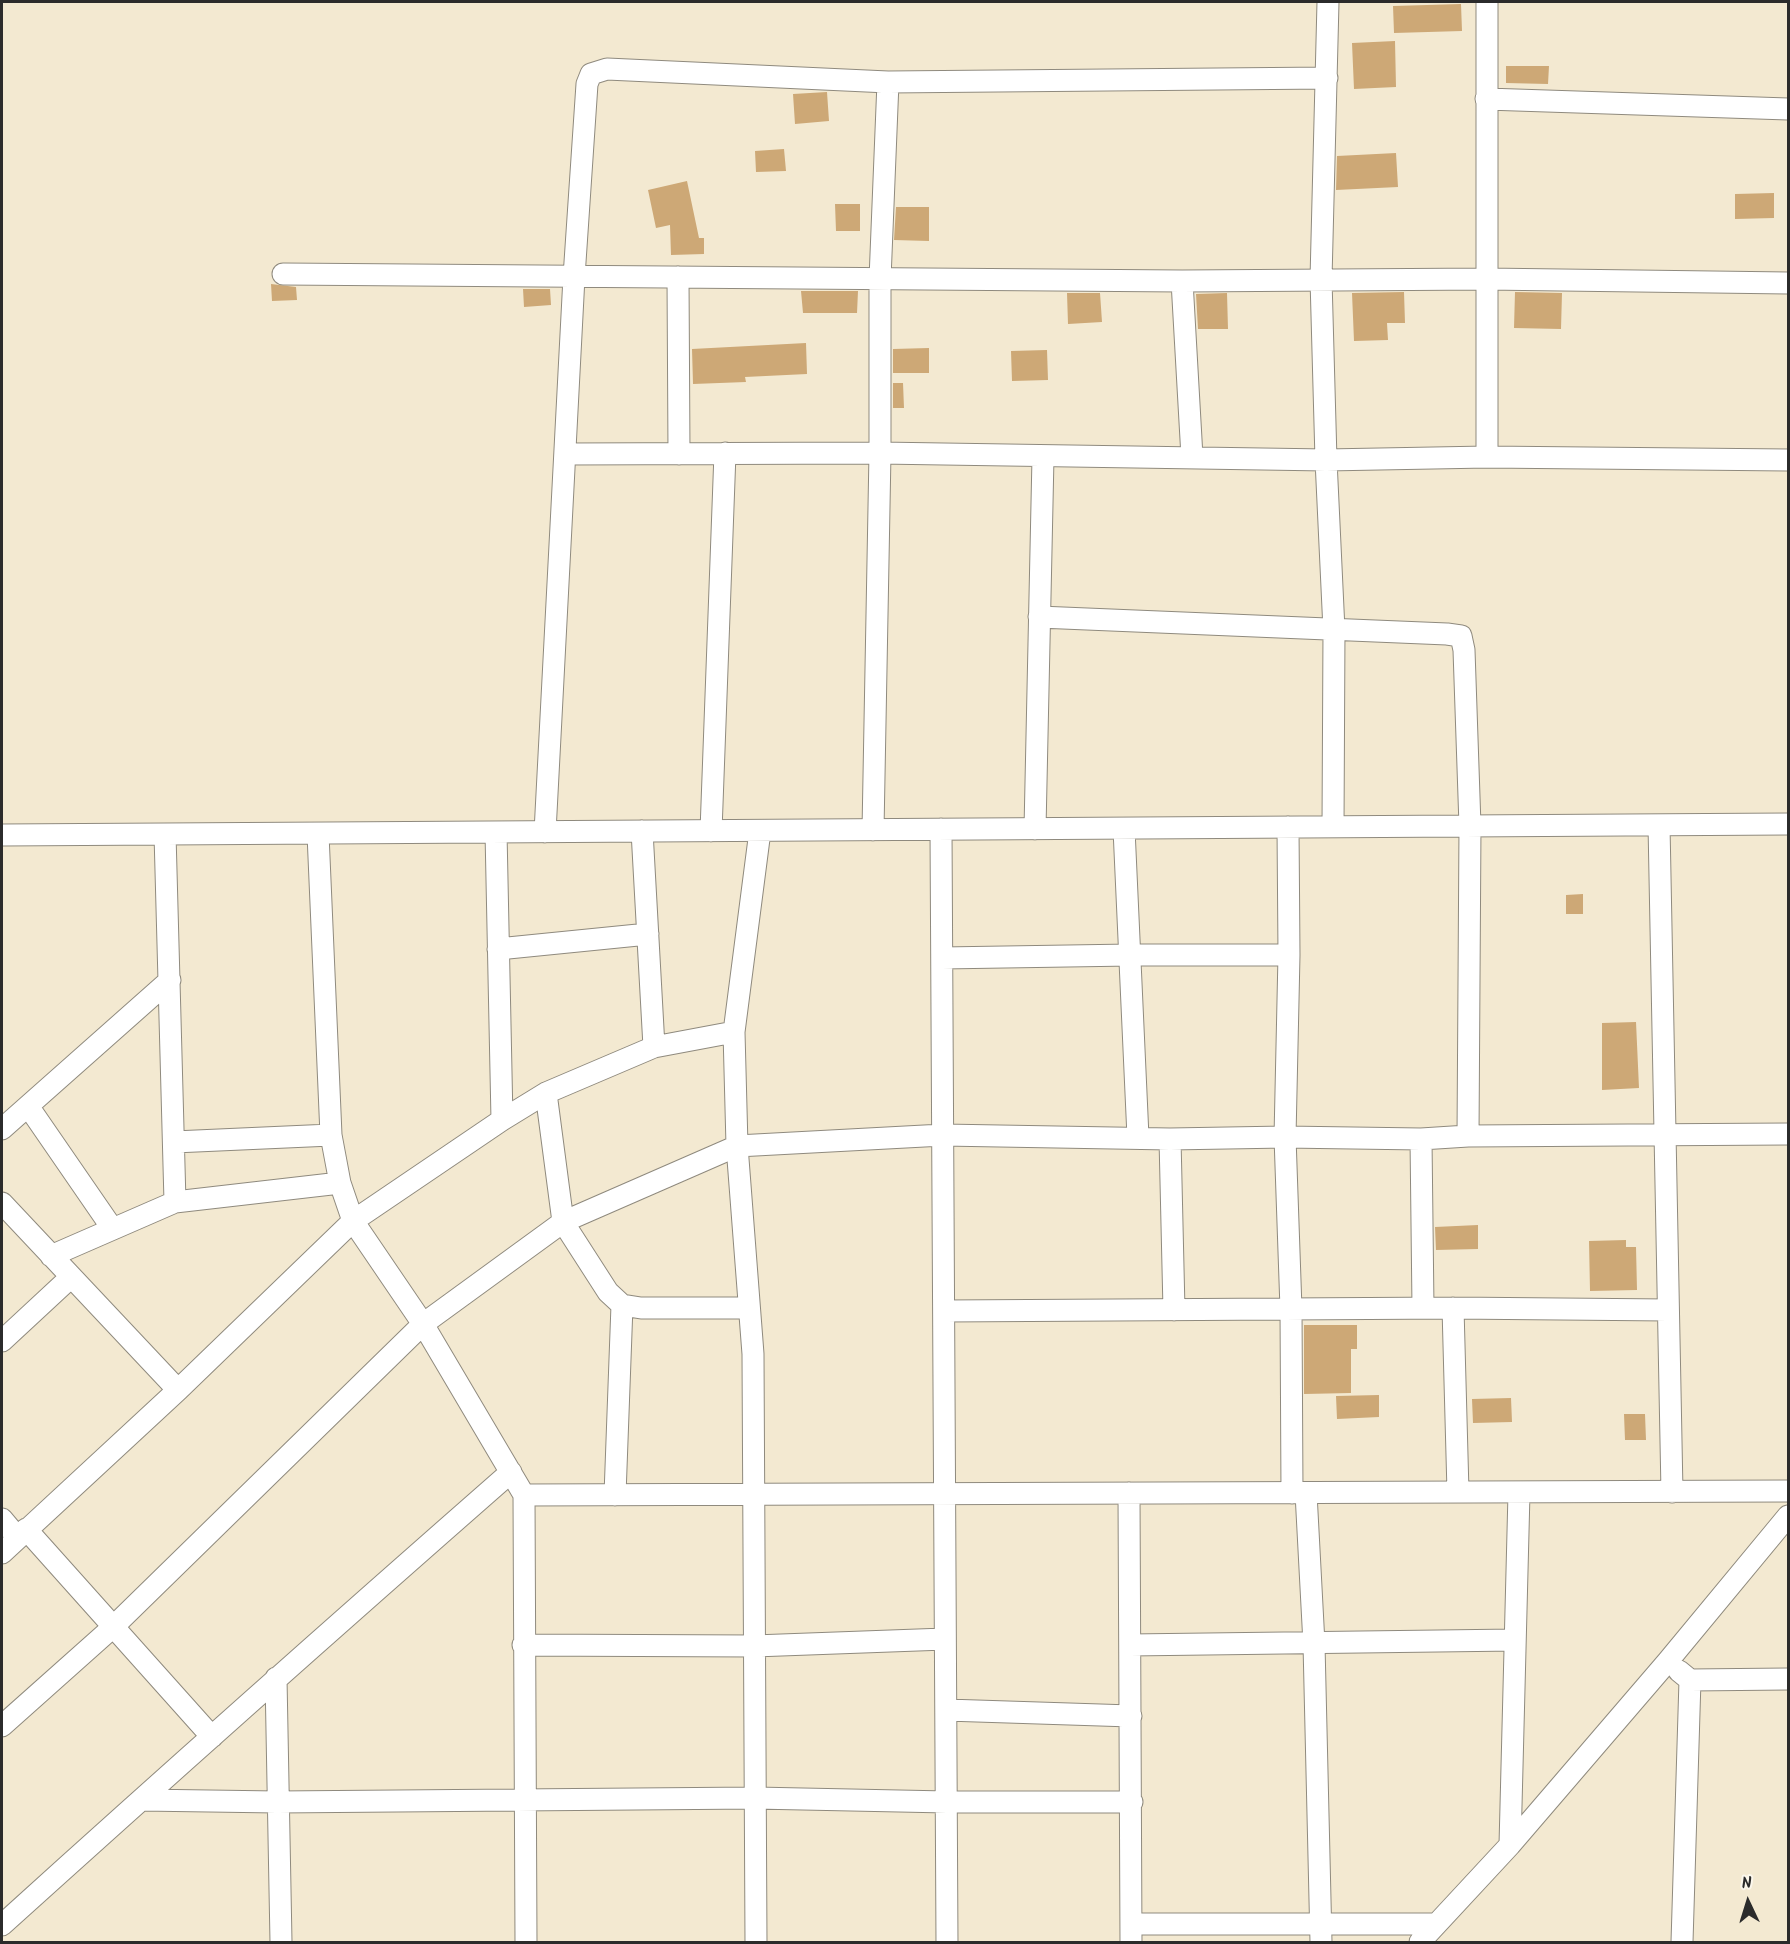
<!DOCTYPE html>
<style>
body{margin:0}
#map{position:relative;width:1790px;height:1944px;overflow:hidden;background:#f3e9d1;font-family:Kalam,sans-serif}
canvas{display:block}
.frame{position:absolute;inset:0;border:3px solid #2b2b2b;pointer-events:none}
.north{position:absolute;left:1718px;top:1872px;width:60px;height:60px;-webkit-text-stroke:4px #fbf7ec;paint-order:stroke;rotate:356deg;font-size:16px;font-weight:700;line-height:24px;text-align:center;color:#2b2b2b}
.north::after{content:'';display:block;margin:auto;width:21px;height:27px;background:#2b2b2b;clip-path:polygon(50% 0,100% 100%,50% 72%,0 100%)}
</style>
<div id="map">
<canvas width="1790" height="1944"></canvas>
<div class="frame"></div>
<div class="north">N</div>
</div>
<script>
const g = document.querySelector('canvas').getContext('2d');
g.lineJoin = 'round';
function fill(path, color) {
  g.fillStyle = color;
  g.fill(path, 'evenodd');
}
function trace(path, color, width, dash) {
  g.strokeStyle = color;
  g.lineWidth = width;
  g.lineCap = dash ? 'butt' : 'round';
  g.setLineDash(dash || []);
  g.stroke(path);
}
fill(new Path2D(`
 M1461,4L1462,31L1394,33L1393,6Z
 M1395,41L1396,87L1354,89L1352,43Z
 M1506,66H1549L1548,84L1506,83Z
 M827,92L829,121L795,124L793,94Z
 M784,149L786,171L756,172L755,151Z
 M1396,153L1398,187L1336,190L1337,156Z
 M687,181L699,238H704V254L671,255L670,225L656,228L648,190Z
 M1774,193V218L1735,219V194Z
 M835,204H860V231H836Z
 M896,207H929V241L894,240Z
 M271,284L296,287L297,300L272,301Z
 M523,289H550L551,305L524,307Z
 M801,291H858L857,313H803Z
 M1404,292L1405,323H1387L1388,340L1354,341L1352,293Z
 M1515,292L1562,293L1561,329L1514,328Z
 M1067,293H1100L1102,322L1068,324Z
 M1227,293L1228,329H1198L1196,294Z
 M806,343L807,374L745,377L746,382L693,384L692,349Z
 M929,348V373H893V349Z
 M1047,350L1048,380L1012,381L1011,351Z
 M893,383H903L904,408H893Z
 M1583,894V914H1566V895Z
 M1636,1022L1639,1088L1602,1090V1023Z
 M1478,1225V1249L1436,1250L1435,1227Z
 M1626,1240V1247H1636L1637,1290L1590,1291L1589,1241Z
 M1304,1325H1357V1349H1351V1393L1304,1394Z
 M1379,1395V1417L1337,1419L1336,1396Z
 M1511,1398L1512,1422L1473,1423L1472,1399Z
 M1624,1414H1645L1646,1440H1625Z`), '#cda876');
const minor = new Path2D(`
 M1328,2L1321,279L1326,460L1334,630L1333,827
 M1487,2V457
 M1486,99L1788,109
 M283,274L1182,281L1486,279L1788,283
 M678,277L679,454
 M1182,281L1192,457
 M566,454L880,453L1326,460L1487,457L1788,460
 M1039,617L1447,634L1461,636L1464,650L1470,826L1468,1136
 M1659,825L1672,1492
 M1288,827L1289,955L1285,1137L1291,1309L1292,1493
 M941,829L947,1942
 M1035,829L1043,457
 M1124,829L1138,1137
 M873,830L880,453V279L888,82
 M642,831L654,1047
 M711,831L725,453
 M496,832L502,1120
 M545,832L574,277L587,84L591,74L607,69L888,82L1327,78
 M165,834L175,1202
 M318,834L331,1135L340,1183L353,1221L423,1324L524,1495L526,1942
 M2,835L1788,824
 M498,949L648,934
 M942,958L1131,955H1289
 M734,1032L737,1146L753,1354L756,1942
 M546,1093L563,1222L608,1292L622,1305L641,1308H748
 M28,1106L112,1228
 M2,1129L170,980
 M1170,1139L1174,1310
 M1421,1139L1423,1308
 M174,1142L331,1135
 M2,1203L178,1390
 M51,1256L175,1202L340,1183
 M1453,1308L1458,1492
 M944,1311L1453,1308L1668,1310
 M2,1341L71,1277
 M1129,1493L1131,1942
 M1306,1493L1314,1644L1321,1942
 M524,1495L1788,1491
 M615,1495L622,1305
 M2,1519L18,1538
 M26,1529L212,1737
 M2,1553L178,1390L353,1221L502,1120L546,1093L654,1047L734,1032L760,831
 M523,1645L754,1646L945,1639
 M1130,1645L1515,1640
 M1679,1671L1690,1680L1788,1679
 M276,1678L281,1942
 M946,1710L1131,1716
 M2,1726L113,1627L423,1324L563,1222L737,1146L943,1135L1170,1139L1285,1137L1421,1139L1468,1136L1788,1134
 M141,1800L277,1802L755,1798L947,1802H1132
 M1510,1845L1519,1493
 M1131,1924H1436
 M2,1925C170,1773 340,1622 511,1472
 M1420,1942L1510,1845L1668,1661L1788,1516
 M1682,1942L1690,1680`);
trace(minor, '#8f8a7e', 23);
trace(minor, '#fff', 21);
</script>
